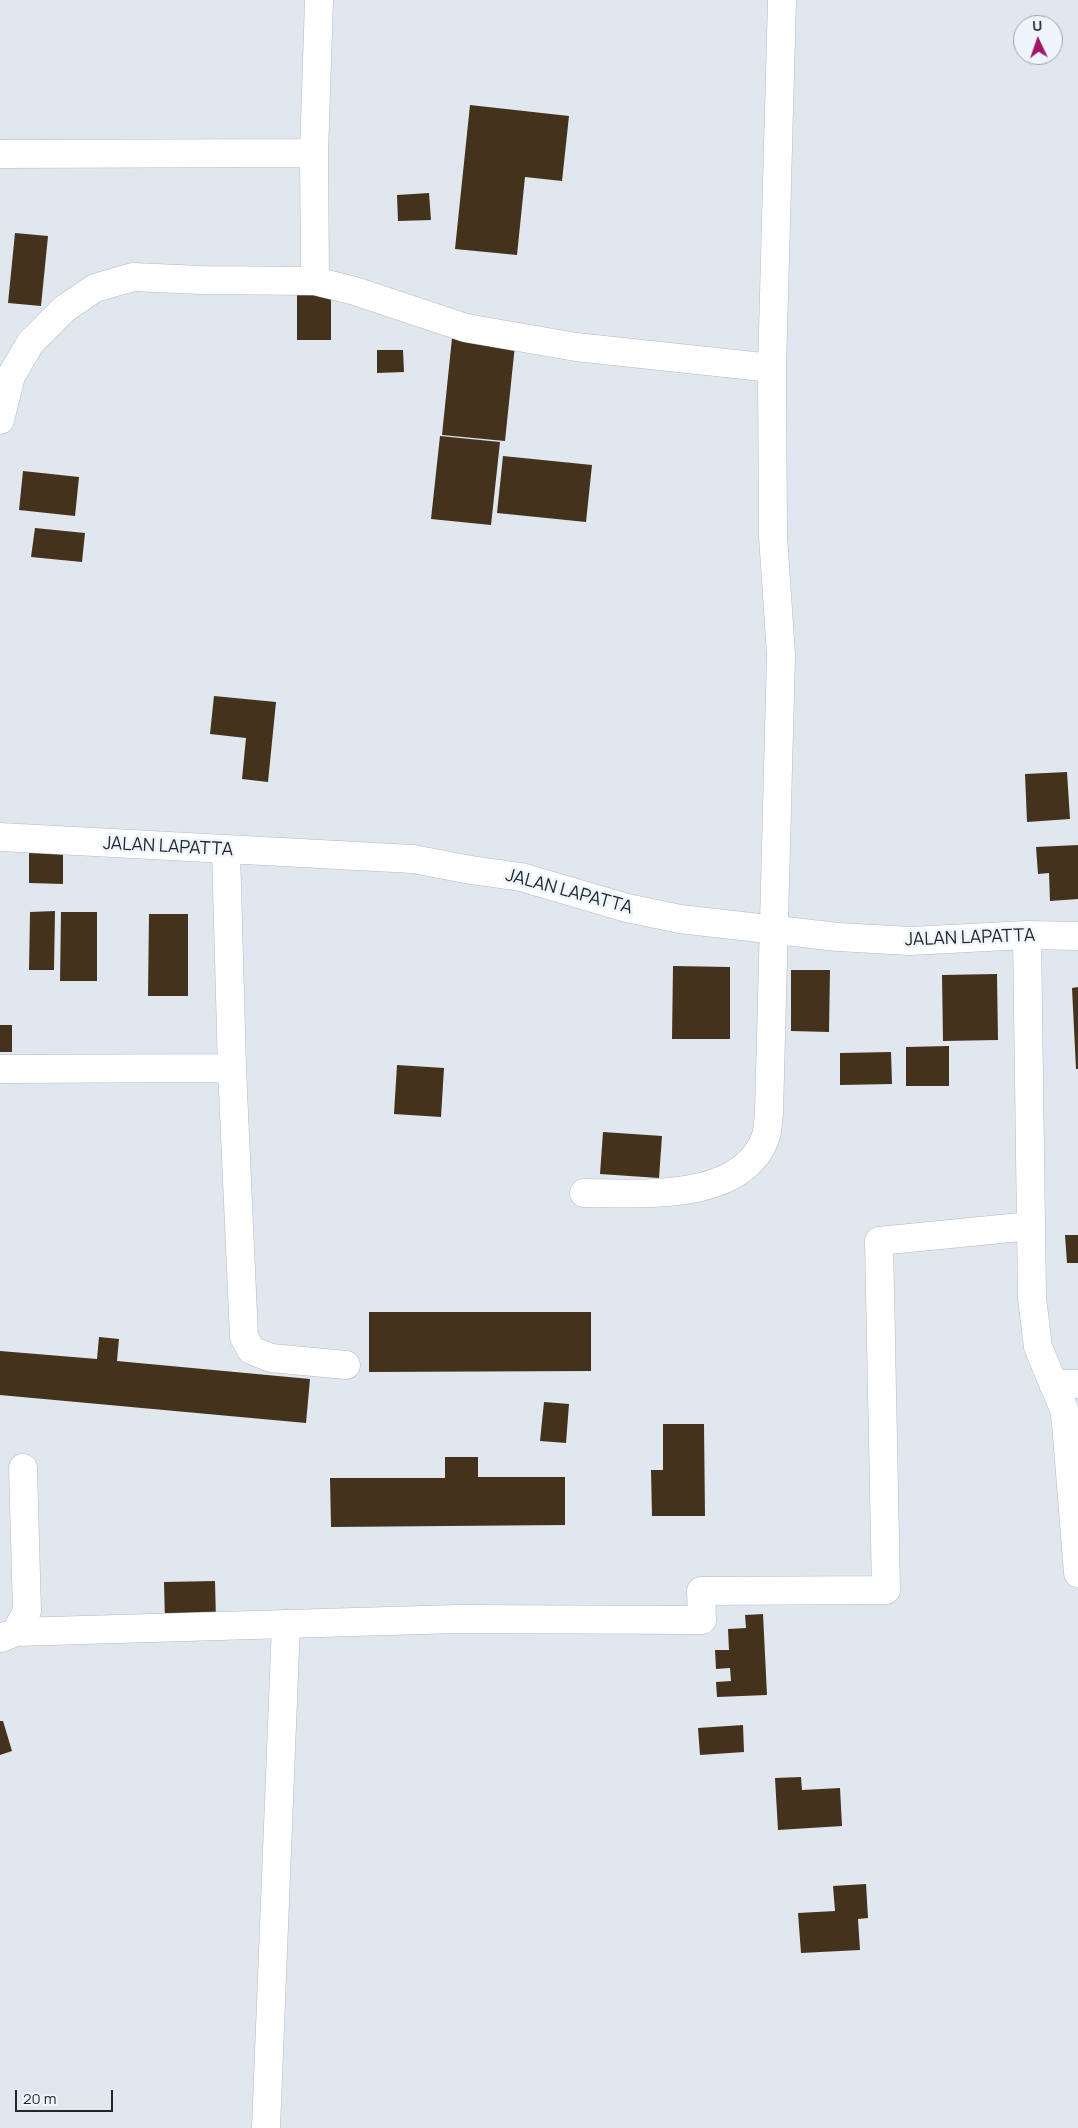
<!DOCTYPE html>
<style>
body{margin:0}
#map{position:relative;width:1078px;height:2128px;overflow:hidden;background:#e1e7ef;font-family:Manrope,sans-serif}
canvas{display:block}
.north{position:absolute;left:1013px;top:15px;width:50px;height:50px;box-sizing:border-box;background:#eef5fc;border:1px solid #9da2a7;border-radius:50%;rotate:357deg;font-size:14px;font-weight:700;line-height:20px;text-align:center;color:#232628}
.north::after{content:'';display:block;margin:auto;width:18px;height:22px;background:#9f1766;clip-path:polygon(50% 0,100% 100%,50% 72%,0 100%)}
.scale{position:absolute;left:15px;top:2090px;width:98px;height:22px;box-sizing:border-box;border:2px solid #232628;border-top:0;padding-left:6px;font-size:15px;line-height:18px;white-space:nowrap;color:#232628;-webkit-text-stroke:4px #eef5fc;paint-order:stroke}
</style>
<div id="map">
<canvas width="1078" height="2128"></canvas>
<div class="north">U</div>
<div class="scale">20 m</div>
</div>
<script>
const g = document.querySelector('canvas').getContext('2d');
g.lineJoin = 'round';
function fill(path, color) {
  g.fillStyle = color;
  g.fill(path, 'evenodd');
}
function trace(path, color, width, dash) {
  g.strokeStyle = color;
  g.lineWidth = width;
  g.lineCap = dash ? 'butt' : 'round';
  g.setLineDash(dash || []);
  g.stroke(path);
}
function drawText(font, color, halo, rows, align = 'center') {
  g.font = font + ' Manrope,sans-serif';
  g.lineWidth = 5;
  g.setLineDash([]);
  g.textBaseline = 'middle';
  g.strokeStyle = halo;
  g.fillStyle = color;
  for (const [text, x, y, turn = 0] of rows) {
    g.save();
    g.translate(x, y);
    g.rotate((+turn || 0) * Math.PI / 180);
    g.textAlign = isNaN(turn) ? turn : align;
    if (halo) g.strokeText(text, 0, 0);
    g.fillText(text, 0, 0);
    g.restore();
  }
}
fill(new Path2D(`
 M470,105L569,116L562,181L525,177L517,255L455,249Z
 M429,193L431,220L398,221L397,195Z
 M15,233L48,236L41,306L8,303Z
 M297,291H331V340H297Z
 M452,338L515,345L505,441L442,435Z
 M377,350H403L404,372L377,373Z
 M440,436L500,442L491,525L431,519Z
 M503,456L592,465L586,522L497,513Z
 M23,471L79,477L75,516L19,510Z
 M35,528L85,533L82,562L31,557Z
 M214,696L276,702L268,782L242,779L246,738L210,734Z
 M1067,772L1070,819L1027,822L1025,774Z
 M1078,845V899L1050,901L1049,873L1038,874L1036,847Z
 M29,849H63V884L29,883Z
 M55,911L54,970H29L30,912Z
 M61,912H97V981H60Z
 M149,914H188V996H148Z
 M673,966L730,967V1039H672Z
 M791,970H830L829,1032L791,1031Z
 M997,974L998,1040L943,1041L942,975Z
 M1078,987V1069H1076L1072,988Z
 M0,1025H12V1052H0Z
 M949,1046V1086H906V1047Z
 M891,1052L892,1084L840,1085V1053Z
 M397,1065L444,1068L441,1117L394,1114Z
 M603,1132L662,1136L659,1178L600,1174Z
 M1065,1235H1078V1263H1067Z
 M369,1312H591V1371L369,1372Z
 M99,1337L119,1339L117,1361L310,1379L306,1423L0,1395V1351L97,1359Z
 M544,1402L569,1404L566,1443L540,1441Z
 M663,1424H704L705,1516H652L651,1470H663Z
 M445,1457H478V1477H565V1525L331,1527L330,1478H445Z
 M215,1581L216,1621L165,1622L164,1582Z
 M763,1614L767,1695L717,1697L716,1682L731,1681L730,1668L716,1669L715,1650H729L728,1629L746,1628L745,1615Z
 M0,1721H3L12,1751L0,1755Z
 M743,1725L744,1752L700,1755L698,1728Z
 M801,1777L802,1790L840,1788L842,1826L778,1830L775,1778Z
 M866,1884L868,1918L858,1919L860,1950L801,1953L798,1913L835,1911L833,1886Z`), '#44321c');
const street = new Path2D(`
 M0,154L314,153
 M315,281L314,153L319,0
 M0,420L11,376L31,342L64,309L95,288L133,277L200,280L315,281L355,291L466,328L576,347L772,368
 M0,837L413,859L471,870L521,877L627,908L680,919L838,937L910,941L1027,935L1078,936
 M226,851L232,1068L244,1337L251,1350L271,1358L346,1365
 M1027,935L1032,1298L1038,1347L1064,1409L1066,1423L1078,1573
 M0,1069L232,1068
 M584,1193C641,1193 743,1203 766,1136C768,1129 768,1120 769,1113L781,655L773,536L772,368L782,0
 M1053,1384H1078
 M16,1632L457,1619L702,1620L701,1591L886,1590L879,1241L1031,1226
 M1,1638L16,1632L27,1611L23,1468
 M266,2128L286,1624`);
trace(street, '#b4b9c0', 29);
trace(street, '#fff', 28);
drawText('18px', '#232628', '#eef5fc', [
 ["JALAN LAPATTA",168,847,3],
 ["JALAN LAPATTA",569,892,15],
 ["JALAN LAPATTA",970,938,-2]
]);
</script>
